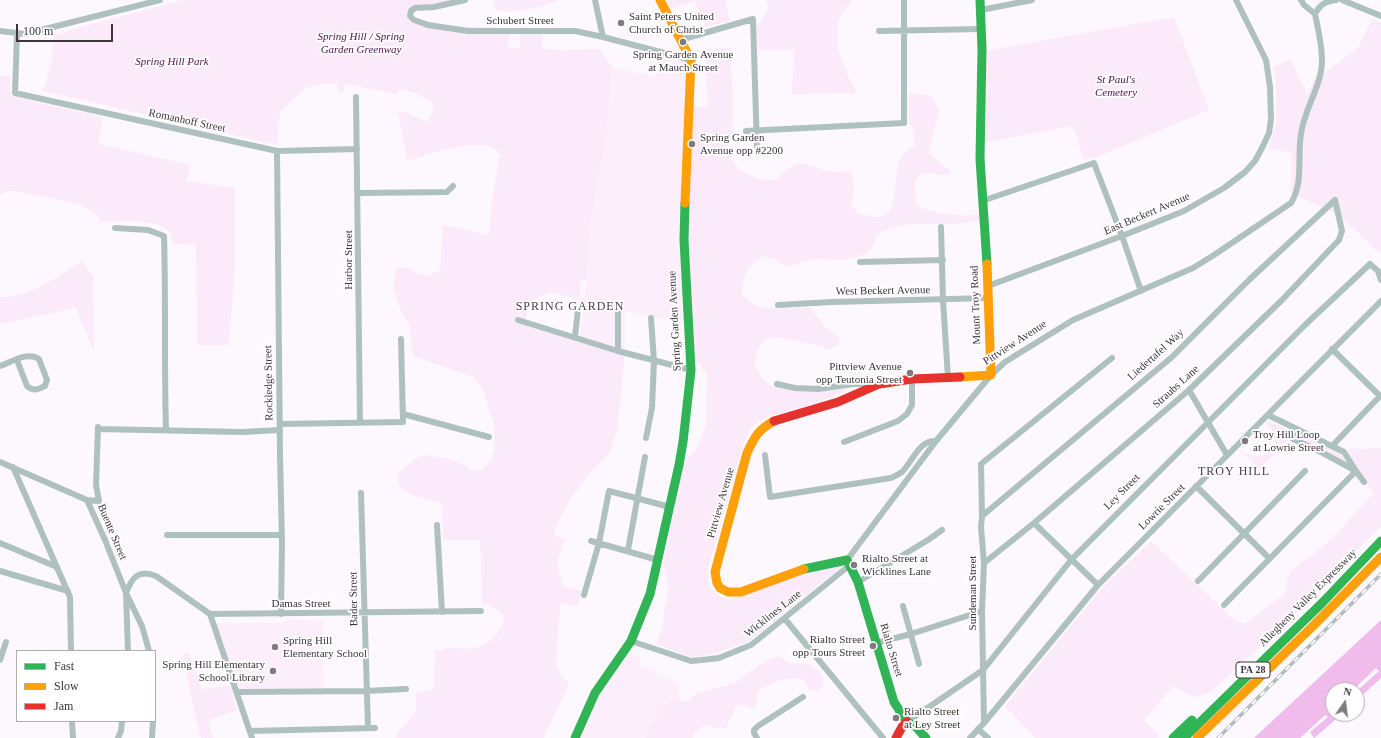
<!DOCTYPE html>
<style>
body{margin:0}
#map{position:relative;width:1381px;height:738px;overflow:hidden;background:#fdf8fd;font-family:"Times New Roman",serif}
canvas{display:block}
.legend{position:absolute;left:16px;top:650px;width:140px;height:72px;box-sizing:border-box;background:#fff;border:1px solid #b1aeb1;margin:0;padding:5px 7px;list-style:none;font-size:12px;color:#3d343c}
.legend li{display:flex;align-items:center;gap:8px;height:20px}
.legend b{width:20px;border:1px solid #b1aeb1}
.north{position:absolute;left:1325px;top:682px;width:40px;height:40px;box-sizing:border-box;background:#fff;border:1px solid #b1aeb1;border-radius:50%;rotate:14deg;font-size:11px;font-weight:700;line-height:16px;text-align:center;color:#3d343c}
.north::after{content:'';display:block;margin:auto;width:14px;height:18px;background:#807980;clip-path:polygon(50% 0,100% 100%,50% 72%,0 100%)}
.scale{position:absolute;left:16px;top:24px;width:97px;height:18px;box-sizing:border-box;border:2px solid #3d343c;border-top:0;padding-left:5px;font-size:12px;line-height:14px;white-space:nowrap;color:#3d343c;-webkit-text-stroke:3px #fff;paint-order:stroke}
</style>
<div id="map">
<canvas width="1381" height="738"></canvas>
<ul class="legend">
<li><b style="height:5px;background:#30b455"></b>Fast</li>
<li><b style="height:5px;background:#ff9f0a"></b>Slow</li>
<li><b style="height:5px;background:#e5322d"></b>Jam</li>
</ul>
<div class="north">N</div>
<div class="scale">100 m</div>
</div>
<script>
const g = document.querySelector('canvas').getContext('2d');
g.lineJoin = 'round';
function fill(path, color) {
  g.fillStyle = color;
  g.fill(path, 'evenodd');
}
function trace(path, color, width, dash) {
  g.strokeStyle = color;
  g.lineWidth = width;
  g.lineCap = dash ? 'butt' : 'round';
  g.setLineDash(dash || []);
  g.stroke(path);
}
function drawText(font, color, halo, rows, align = 'center') {
  g.font = font + ' "Times New Roman",serif';
  g.lineWidth = 3.5;
  g.setLineDash([]);
  g.textBaseline = 'middle';
  g.strokeStyle = halo;
  g.fillStyle = color;
  for (const [text, x, y, turn = 0] of rows) {
    g.save();
    g.translate(x, y);
    g.rotate((+turn || 0) * Math.PI / 180);
    g.textAlign = isNaN(turn) ? turn : align;
    if (halo) g.strokeText(text, 0, 0);
    g.fillText(text, 0, 0);
    g.restore();
  }
}
fill(new Path2D(`
 M658,54L686,62L680,220L683,323L625,311V355L579,341L587,279L589,234L599,173L606,145L612,67L657,77Z
 M291,619L323,620L324,688L239,689L216,623H282Z
 M629,653L642,659L639,665L680,684L678,698L661,707L646,738H581L599,695Z`), '#fdeefc');
fill(new Path2D(`
 M183,0H472L464,2L416,9L413,12L414,17C438,26 468,28 493,27V31L509,34L508,48H520V33H542V49L565,50L599,49L612,67L606,145L599,173L589,234L587,279L580,282V300L550,292L530,302L524,324L625,355L617,431L609,454L592,470L567,504L555,528V536L565,539L557,563L563,586L582,591L577,607L561,603L558,633L556,667L569,684L544,738H396L401,728L411,719L416,710V694L434,688L435,650H445V648H461V649C469,649 476,648 483,645C496,638 516,616 494,608C489,606 487,604 482,604L481,553L479,540H443L442,506L446,507L443,504L412,495L401,489L396,476L414,459L424,455L448,459L460,463L473,471L483,469L492,459L495,442L493,421L483,390L473,377L413,356L410,327L402,313L393,290L396,268H410L417,273L428,276L440,270L443,225L489,235L492,199L500,155C498,152 495,148 492,147C472,139 428,155 407,161L398,110L429,122L434,104L432,103V101L412,92L398,89V95L344,83V92H338L337,84L311,85V88L308,86L280,112L277,145L43,91L52,61L53,36L80,27Z
 M494,0H560C539,8 518,14 496,10Z
 M667,0H727L725,1L730,21L705,27L695,1L671,9Z
 M766,0H852L838,20V49L849,78L857,93L792,94L794,50H758L757,24L760,23L769,8Z
 M1174,17L1209,110L1097,157L1084,160L1073,126L986,142L985,51Z
 M1372,19L1381,22V252L1372,247L1358,232L1336,214L1291,193L1292,153L1269,148L1276,123V80L1273,67L1291,59L1307,94L1314,80L1358,48Z
 M730,48L733,99L732,137L729,144L731,159L738,169L758,179L777,180C799,154 803,165 830,172C834,173 838,171 843,171C846,171 849,172 852,173L854,189L851,205L858,213C864,215 870,217 876,217C903,218 891,171 901,157C904,152 911,148 915,145L913,129L909,122V93L932,96L939,112L934,129L929,153L950,171V174L939,175L927,172L919,175L915,181L916,205C936,215 956,216 979,215V221L951,224H909L882,231L876,237L874,245L864,255L846,260L813,259L788,267L774,259L763,256C745,269 744,273 742,294C747,299 751,304 757,306C771,310 796,308 810,308L827,329L840,338L839,344L830,349C816,346 778,334 766,340C757,345 756,356 754,365L763,379L771,386L784,389L842,382L853,384C838,399 801,407 781,413C771,416 761,419 753,426C748,431 746,439 743,445L713,552C706,575 702,590 729,600L811,571L846,563L749,641L716,653L693,658L656,644L663,627L664,609L669,587L663,564L683,462L696,450L706,425L707,375L699,363L694,362L687,255L693,107H708L705,66L706,49Z
 M0,76H10L11,96L103,117L98,144L191,165L187,181L235,188V265L229,345H197L196,245L172,244C172,241 172,237 171,235C164,217 116,222 100,222L98,215L80,204L15,191H5L0,195Z
 M81,261L93,276L94,352L76,308L0,324V297C27,299 59,276 81,261Z
 M1269,421L1284,428L1290,434L1289,439L1259,469L1240,451C1244,452 1250,456 1255,456C1267,458 1279,447 1273,434C1272,430 1268,427 1266,423Z
 M1302,439C1313,437 1341,450 1346,461L1345,462L1327,451L1324,452L1302,441Z
 M1381,448V526L1280,629L1209,693L1193,697L1173,686L1144,720L1158,735L1159,738H1035L1005,706L1102,588L1151,541L1231,617L1240,623H1246L1284,594L1287,588V578L1292,571L1305,559L1314,554L1332,538L1374,493L1358,472L1348,449Z
 M189,653L202,689L230,686L237,710L208,720L213,738H201L199,732L182,654Z
 M779,656L790,663L809,664L819,671L824,679L823,686L817,691H810L802,679C787,676 771,683 758,691L755,710L741,704L736,706L726,729L712,727L708,724C701,727 694,730 693,738H646L661,707L678,698L682,701H688L697,693L734,683L766,661Z`), '#fbeafa');
fill(new Path2D(`
 M1381,620V678L1357,700V690H1333V714H1342L1314,738H1254Z`), '#efbcec');
fill(new Path2D(`
 M1376,668L1379,671L1359,689L1363,695L1357,700V690H1353Z
 M1325,715L1328,717L1310,732L1314,738H1300Z`), '#fdf8fd');
trace(new Path2D(`
 M465,0L434,7L415,8L411,11L410,16L414,20L428,25L468,31H575L603,37L691,60
 M595,0L603,37
 M1301,0L1304,5L1315,14
 M1342,0L1381,16
 M981,10L1032,0
 M0,31L25,34L160,0
 M879,31L981,29
 M17,34L15,93L277,151L357,149
 M680,40L753,19L757,149
 M356,97L360,423
 M746,131L904,123V0
 M277,151L280,456L282,543L281,614
 M358,193L447,192L453,186
 M982,201L1094,163L1122,236L1141,291
 M941,227L943,300L948,378
 M115,228L148,230L164,236C166,301 164,365 166,430
 M860,262L943,260
 M988,286L1122,236L1184,211L1224,188L1245,172L1255,161L1263,146L1269,133L1271,119L1270,87L1266,60L1236,0
 M778,305L832,302L989,298
 M618,308V351
 M518,320L618,351L691,370
 M575,337L578,309
 M1332,349L1380,396L1333,445
 M0,366C12,362 27,351 39,359L47,380L45,386C39,389 34,392 27,386L17,360
 M777,384L795,388L818,389L853,384H875
 M1189,390L1227,455
 M403,414L489,437
 M280,424L403,422L401,339
 M98,429L242,432L280,430
 M1300,431L1293,439L1323,453L1356,471L1364,482
 M646,438L652,408L654,361L651,318
 M844,442L898,421L907,414L912,405V379
 M765,455L770,497L891,478C895,476 899,474 902,472C912,462 920,439 936,441
 M0,462L87,500L99,501L96,485L98,427
 M13,467L70,597L71,651
 M1196,486L1269,558
 M361,493L368,728
 M87,500L105,540L126,593L128,651
 M982,516L1172,357L1249,280L1335,200
 M1034,523L1098,585
 M437,525L442,612
 M167,535H281
 M591,541L658,560
 M0,543L57,567
 M628,550L645,457
 M847,560L936,441L991,375L1005,362L1073,320L1193,268L1214,255L1291,203C1304,182 1297,157 1301,134C1304,109 1322,86 1322,60C1322,45 1318,29 1315,14C1320,5 1325,1 1336,0
 M984,563L1034,523L1189,390L1282,300L1339,240L1342,231L1335,200
 M0,571L68,591
 M1198,581L1305,471
 M858,582L928,540L942,530
 M584,595L599,543L609,491L670,507
 M1224,605L1356,471L1344,452L1268,415
 M903,606L919,664
 M210,614L252,738
 M785,619L883,738
 M631,641L691,661L702,660L719,658L751,645L850,565
 M876,643L911,634L982,611
 M149,651L142,626L126,593C132,577 139,569 156,576L210,614L481,611
 M0,660L6,642
 M237,692L366,691L406,689
 M72,721L73,738
 M907,722L983,670L1071,560L1306,324L1370,264L1378,271L1381,280
 M984,723L982,611L984,563L981,527L982,516L981,464L1112,358
 M978,729L988,738
 M250,731L375,728
 M118,738L121,731L122,721
 M152,738L153,721
 M757,738L754,733V730L758,726L803,697
 M970,738L984,723L1098,585L1381,301`), '#aec1be', 6);
trace(new Path2D(`
 M980,0L982,49L980,159L987,264
 M804,569L847,560L858,582L894,702L907,722L915,726L926,738
 M575,738L595,693L631,641L650,594L679,465L683,442L691,370L684,240L685,203
 M1173,738L1192,720
 M1184,738L1323,602L1381,541`), '#30b455', 9);
trace(new Path2D(`
 M660,0L691,60L685,203
 M960,377L991,375L987,264
 M774,421C758,430 755,436 747,453L715,572L717,583L720,588L728,592H741L804,569
 M1197,738L1313,626L1381,557`), '#ff9f0a', 9);
trace(new Path2D(`
 M774,421L838,402L879,384L912,379L960,377
 M896,738L902,727L907,722`), '#e5322d', 9);
const rail = new Path2D(`
 M1218,738L1381,574`);
trace(rail, '#b3bbbc', 3.5);
trace(rail, '#fff', 2, [6]);
for (const [x, y, r, color] of [
 [621,23,4,"#807980"],
 [683,42,4,"#807980"],
 [692,144,4,"#807980"],
 [910,373,4,"#807980"],
 [1245,441,4,"#807980"],
 [854,565,4,"#807980"],
 [873,646,4,"#807980"],
 [275,647,4,"#807980"],
 [273,671,4,"#807980"],
 [896,718,4,"#807980"]
]) {
  const dot = new Path2D();
  dot.arc(x, y, r, 0, 2 * Math.PI);
  g.fillStyle = color;
  g.fill(dot);
  trace(dot, '#fff', 1.5);
}
for (const [x, y, w] of [
 [1253,670,34]
]) {
  const box = new Path2D();
  box.roundRect(x - w / 2, y - 8, w, 16, 3);
  g.fillStyle = '#fff';
  g.fill(box);
  trace(box, '#3d343c', 1);
}
drawText('bold 10px', '#3d343c', null, [
 ["PA 28",1253,670]
]);
drawText('11px', '#3d343c', '#fff', [
 ["Saint Peters United",629,17],
 ["Church of Christ",629,30],
 ["Spring Garden Avenue",683,55,"center"],
 ["at Mauch Street",683,68,"center"],
 ["Spring Garden",700,138],
 ["Avenue opp #2200",700,151],
 ["Pittview Avenue",902,367,"right"],
 ["opp Teutonia Street",902,380,"right"],
 ["Troy Hill Loop",1253,435],
 ["at Lowrie Street",1253,448],
 ["Rialto Street at",862,559],
 ["Wicklines Lane",862,572],
 ["Rialto Street",865,640,"right"],
 ["opp Tours Street",865,653,"right"],
 ["Spring Hill",283,641],
 ["Elementary School",283,654],
 ["Spring Hill Elementary",265,665,"right"],
 ["School Library",265,678,"right"],
 ["Rialto Street",904,712],
 ["at Ley Street",904,725]
], 'left');
drawText('11px', '#3d343c', '#fff', [
 ["Schubert Street",520,21],
 ["Romanhoff Street",187,121,12],
 ["East Beckert Avenue",1147,214,-23],
 ["Harbor Street",349,260,-90],
 ["West Beckert Avenue",883,291,-1],
 ["Mount Troy Road",976,305,-92],
 ["Spring Garden Avenue",675,321,-93],
 ["Pittview Avenue",1015,343,-33],
 ["Liedertafel Way",1156,355,-42],
 ["Rockledge Street",269,383,-91],
 ["Straubs Lane",1176,387,-42],
 ["Ley Street",1122,492,-45],
 ["Pittview Avenue",721,503,-74],
 ["Lowrie Street",1162,507,-45],
 ["Buente Street",112,532,67],
 ["Sundeman Street",973,593,-90],
 ["Allegheny Valley Expressway",1308,598,-45],
 ["Bader Street",354,599,-91],
 ["Damas Street",301,604],
 ["Wicklines Lane",773,614,-38],
 ["Rialto Street",891,650,73]
]);
drawText('italic 11px', '#4d0f4c', '#fff', [
 ["Spring Hill / Spring",361,37],
 ["Garden Greenway",361,50],
 ["Spring Hill Park",172,62],
 ["St Paul's",1116,80],
 ["Cemetery",1116,93]
]);
g.letterSpacing = '1px';
drawText('12px', '#4b3949', '#fff', [
 ["SPRING GARDEN",570,307],
 ["TROY HILL",1234,472]
]);
g.letterSpacing = '0px';
</script>
